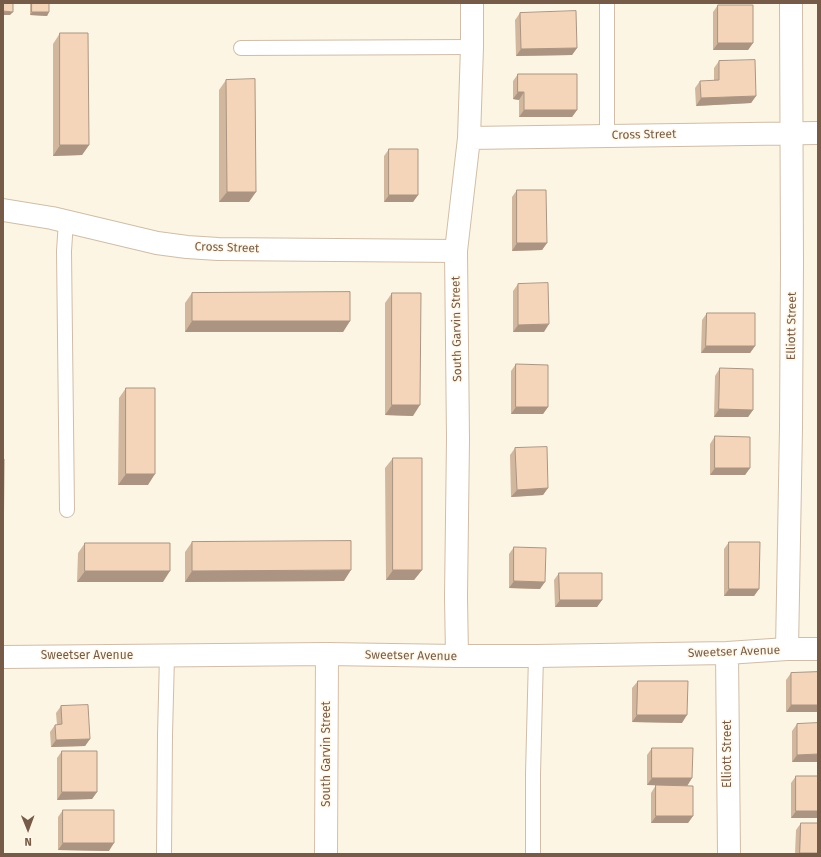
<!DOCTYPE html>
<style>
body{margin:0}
#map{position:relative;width:821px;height:857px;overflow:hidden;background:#fdf5e3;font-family:"Fira Sans",sans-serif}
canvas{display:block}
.frame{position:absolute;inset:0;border:4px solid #765c48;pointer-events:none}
.north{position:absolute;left:8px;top:809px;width:40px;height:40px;-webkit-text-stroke:3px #fff8ea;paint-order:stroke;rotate:179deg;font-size:11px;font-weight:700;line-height:16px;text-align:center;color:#765c48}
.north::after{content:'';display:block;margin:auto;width:14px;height:18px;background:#765c48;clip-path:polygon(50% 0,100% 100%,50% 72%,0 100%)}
</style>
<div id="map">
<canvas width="821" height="857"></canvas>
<div class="frame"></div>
<div class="north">N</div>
</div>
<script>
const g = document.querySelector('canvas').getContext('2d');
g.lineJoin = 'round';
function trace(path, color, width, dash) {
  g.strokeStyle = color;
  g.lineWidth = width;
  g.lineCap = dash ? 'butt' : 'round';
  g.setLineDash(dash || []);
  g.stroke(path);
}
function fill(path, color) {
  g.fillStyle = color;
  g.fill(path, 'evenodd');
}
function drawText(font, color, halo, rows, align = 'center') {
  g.font = font + ' "Fira Sans",sans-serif';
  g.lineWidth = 3;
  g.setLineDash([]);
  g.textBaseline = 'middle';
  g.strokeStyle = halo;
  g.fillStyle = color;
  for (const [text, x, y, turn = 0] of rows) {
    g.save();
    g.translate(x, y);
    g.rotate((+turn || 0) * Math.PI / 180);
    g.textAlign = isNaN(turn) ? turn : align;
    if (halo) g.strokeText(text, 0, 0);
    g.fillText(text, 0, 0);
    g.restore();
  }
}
const lane = new Path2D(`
 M607,3V136
 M241,48L472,47
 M66,221L64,251L67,510
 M164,854L165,735L167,656
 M533,854V774L536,656`);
const street = new Path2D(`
 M469,138L818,133
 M3,210L52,218L157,243L187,247L218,249L456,251
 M787,649L791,428L792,264L791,3
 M727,653L729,854
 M457,656L456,597L458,439L456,251L469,138L472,47V3
 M3,657L327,654L457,656H536L727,653L787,649H818`);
const secondary = new Path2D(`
 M326,854L327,654`);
trace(lane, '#cfbda9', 16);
trace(street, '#cfbda9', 24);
trace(secondary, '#d4bfa9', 24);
trace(lane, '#fff', 14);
trace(street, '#fff', 22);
trace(secondary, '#fff', 22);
fill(new Path2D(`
 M30,3H49V12L47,16L30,15Z
 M718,5L753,43L748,50H713V12Z
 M520,13L577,48L572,55L516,56L515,20Z
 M60,33L89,145L82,155L53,156V44Z
 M719,61L756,96L751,103L696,106L695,88L700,81H714V68Z
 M518,74L577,110L572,117H519V100L513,99V81Z
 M226,80L249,202H219V90Z
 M389,149L418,195L413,202H384V156Z
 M517,190L547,243L542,250L512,251V197Z
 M518,284L544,332H513V291Z
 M192,293L350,321L343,332H185V303Z
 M392,293L413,416L385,415V303Z
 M707,313L755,346L750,353H701L702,320Z
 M516,364L548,407L543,414H511V371Z
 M720,368L753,410L748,417H714L715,376Z
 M126,388L148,485H118L119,398Z
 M715,436L750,468L745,475H710V444Z
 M515,448L548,488L543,495L511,497L510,455Z
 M393,458L422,570L414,580H386L385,468Z
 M192,542L344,581L185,582V552Z
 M729,542L759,589L754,596H724V549Z
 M85,543L163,582H77L78,553Z
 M514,547L540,589L509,588V554Z
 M559,573L602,600L597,607H555L554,580Z
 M818,672L786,712V680L791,673Z
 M638,681L682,723L632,722V688Z
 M61,706L90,739L85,746L51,747L50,732L55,725H57L56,713Z
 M797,724L818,762H792V731Z
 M652,748L692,778L687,786L647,785V755Z
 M62,751L97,792L92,799L57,800V758Z
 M796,776L818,818H791V783Z
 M656,785L693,816L688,823H651V793Z
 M63,810L109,851L58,850V817Z
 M801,823L818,854H795L796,830Z`), '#d2b79f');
fill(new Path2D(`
 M3,11L13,12L10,15H3Z
 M32,12H49L47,16L30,15Z
 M718,43H753L748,50H713Z
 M577,48L572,55L516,56L521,49Z
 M518,92H524L519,100L513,99Z
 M756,96L751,103L696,106L701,98Z
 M524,110H577L572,117H519Z
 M60,145H89L82,155L53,156Z
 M227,192H256L249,202H219Z
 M389,195H418L413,202H384Z
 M517,243H547L542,250L512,251Z
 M192,321H350L343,332H185Z
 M549,324L544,332H513L518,325Z
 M706,346H755L750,353H701Z
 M392,405H420L413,416L385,415Z
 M516,407H548L543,414H511Z
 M719,409L753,410L748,417H714Z
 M715,468H750L745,475H710Z
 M126,474H155L148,485H118Z
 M548,488L543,495L511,497L517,490Z
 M351,570L344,581L185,582L192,571Z
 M393,570H422L414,580H386Z
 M85,571H170L163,582H77Z
 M514,581L545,582L540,589L509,588Z
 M729,589H759L754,596H724Z
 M560,600H602L597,607H555Z
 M791,705H818V712H786Z
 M637,715H687L682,723L632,722Z
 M90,739L85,746L51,747L56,740Z
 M818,754V762H792L797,755Z
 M652,778H692L687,786L647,785Z
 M62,792H97L92,799L57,800Z
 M796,811H818V818H791Z
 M656,816H693L688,823H651Z
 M63,843H114L109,851L58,850Z
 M800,853H818V854H800Z`), '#ab9582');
const building = new Path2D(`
 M3,3H13V12L3,11Z
 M32,3H49V12H32Z
 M718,5H753V43H718Z
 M576,11L577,48L521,49L520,13Z
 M60,33H88L89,145H60Z
 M755,60L756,96L701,98L700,81L719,80V61Z
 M518,74H577V110H524V92H518Z
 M255,79L256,192H227L226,80Z
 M389,149H418V195H389Z
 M517,190H546L547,243H517Z
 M548,283L549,324L518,325V284Z
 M350,292V321H192V293Z
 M392,293H421L420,405H392Z
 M707,313H755V346H706Z
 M516,364L548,365V407H516Z
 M720,368L753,369V410L719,409Z
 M126,388H155V474H126Z
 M715,436L750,437V468H715Z
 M547,447L548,488L517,490L515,448Z
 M393,458H422V570H393Z
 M3,459H4L3,570Z
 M351,541V570L192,571V542Z
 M729,542H760L759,589H729Z
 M85,543H170V571H85Z
 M514,547L546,548L545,582L514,581Z
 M559,573H602V600H560Z
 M818,672V705H791V673Z
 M638,681H688L687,715H637Z
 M88,705L90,739L56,740L55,725L62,724L61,706Z
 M818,723V754L797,755V724Z
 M652,748H693L692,778H652Z
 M62,751H97V792H62Z
 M796,776H818V811H796Z
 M656,785L693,786V816H656Z
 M63,810H114V843H63Z
 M801,823H818V853H800Z`);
fill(building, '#f4d5b9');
trace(building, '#ab9582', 1);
drawText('12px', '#765c48', '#fff8ea', [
 ["Cross Street",644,135,-1],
 ["Cross Street",227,248,2],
 ["Elliott Street",792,326,-89],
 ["South Garvin Street",457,329,-91],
 ["Sweetser Avenue",734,652,-2],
 ["Sweetser Avenue",87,656],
 ["Sweetser Avenue",411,656,1],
 ["South Garvin Street",327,754,-90],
 ["Elliott Street",728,754,-90]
]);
</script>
